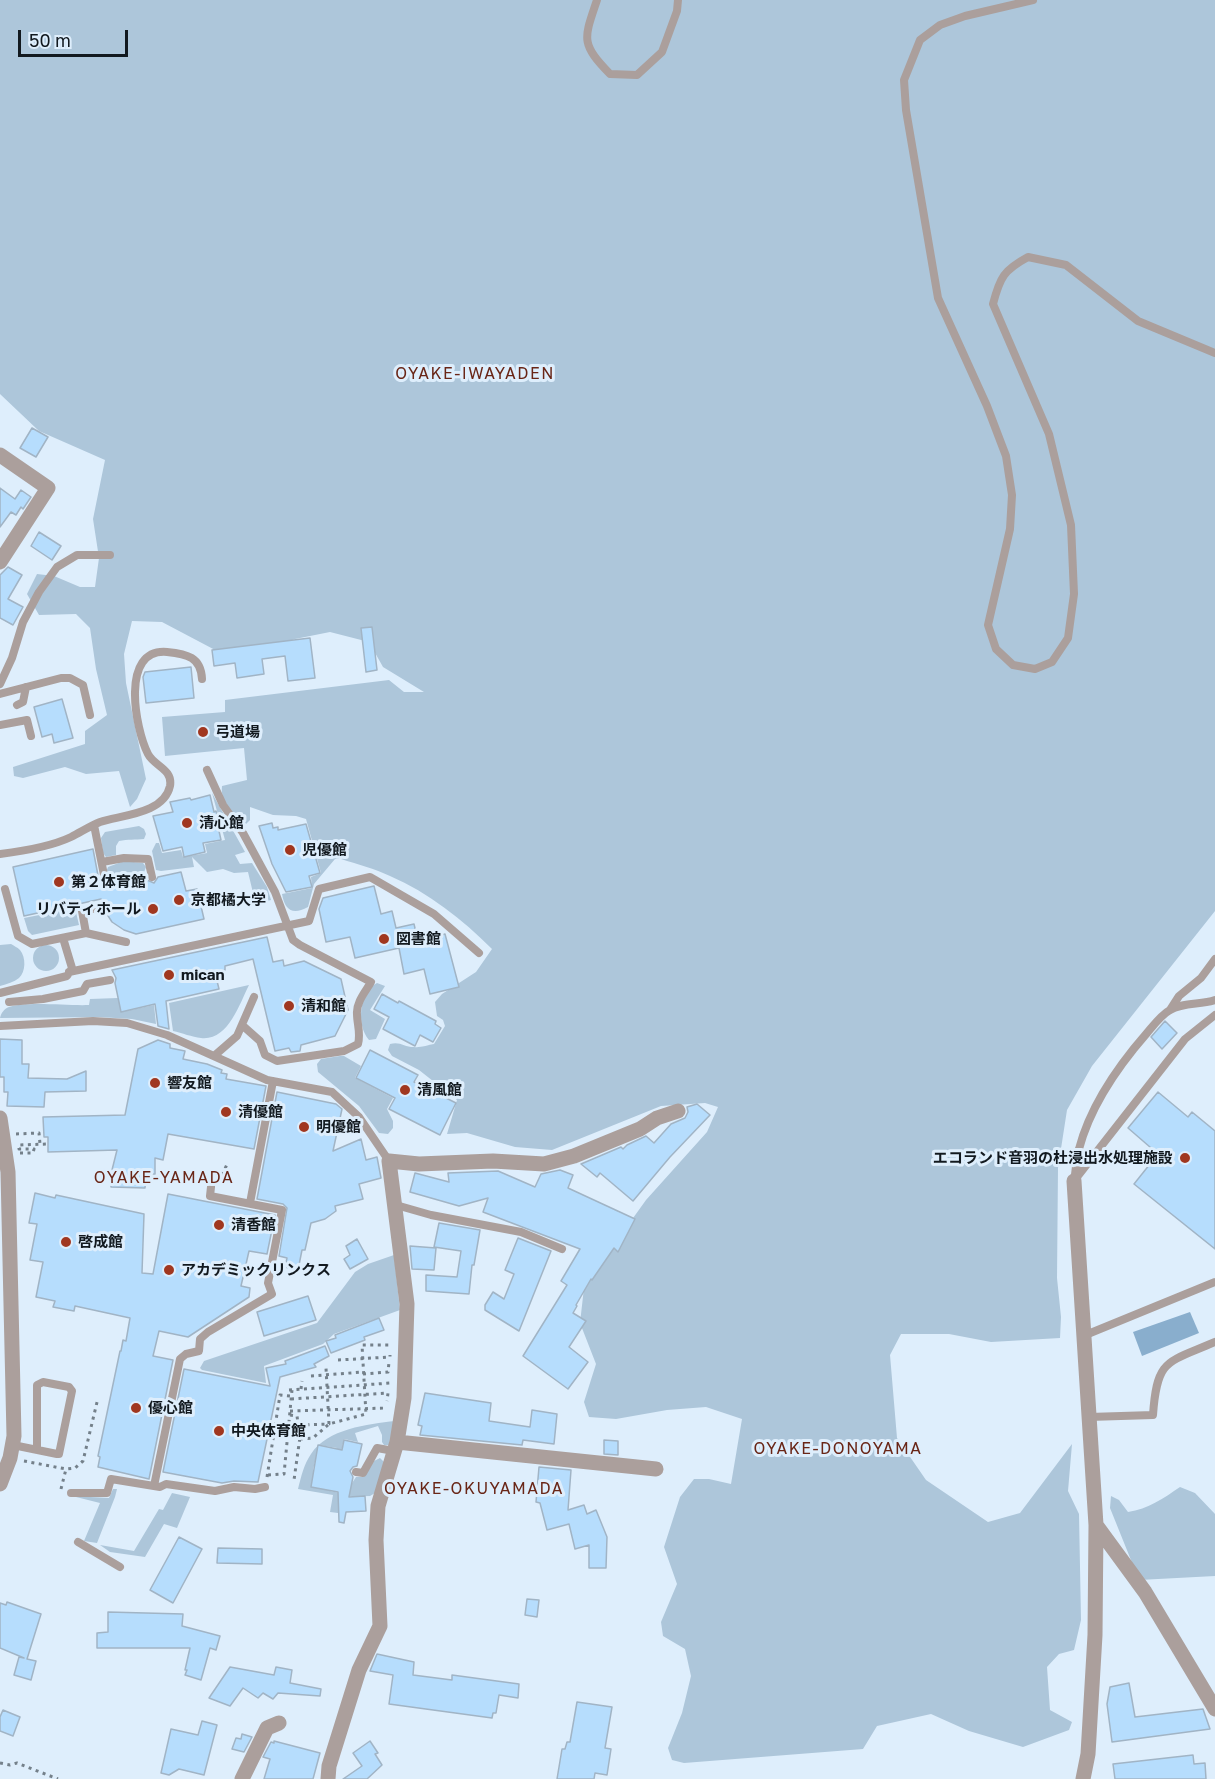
<!DOCTYPE html>
<meta charset="utf-8">
<style>
body{margin:0}
#map{position:relative;width:1215px;height:1779px;overflow:hidden;background:#deeefc;font-family:"Golos Text",sans-serif}
canvas{display:block}
.scale{position:absolute;left:18px;top:30px;width:110px;height:27px;box-sizing:border-box;border:3px solid #12191f;border-top:0;padding-left:8px;font-size:18px;line-height:21px;white-space:nowrap;color:#12191f;-webkit-text-stroke:4px #deeefc;paint-order:stroke}
</style>
<div id="map">
<canvas width="1215" height="1779"></canvas>
<div class="scale">50 m</div>
</div>
<script>
const g = document.querySelector('canvas').getContext('2d');
g.lineJoin = 'round';
function fill(path, color) {
  g.fillStyle = color;
  g.fill(path, 'evenodd');
}
function trace(path, color, width, dash) {
  g.strokeStyle = color;
  g.lineWidth = width;
  g.lineCap = dash ? 'butt' : 'round';
  g.setLineDash(dash || []);
  g.stroke(path);
}
function drawText(font, color, halo, rows, align = 'center') {
  g.font = font + ' "Golos Text","Noto Sans JP",sans-serif';
  g.lineWidth = 6;
  g.setLineDash([]);
  g.textBaseline = 'middle';
  g.strokeStyle = halo;
  g.fillStyle = color;
  for (const [text, x, y, turn = 0] of rows) {
    g.save();
    g.translate(x, y);
    g.rotate((+turn || 0) * Math.PI / 180);
    g.textAlign = isNaN(turn) ? turn : align;
    if (halo) g.strokeText(text, 0, 0);
    g.fillText(text, 0, 0);
    g.restore();
  }
}
fill(new Path2D(`
 M0,0H1215V911L1092,1066L1067,1110L1058,1168L1057,1278L1061,1317L1060,1338L991,1342L949,1334H901L890,1355L897,1438L926,1480L988,1522L1020,1513L1072,1444L1068,1491L1079,1514L1081,1620L1074,1650L1059,1654L1047,1667L1050,1710L1072,1722L1069,1730L1023,1747L969,1731L931,1714L877,1726L863,1749L684,1763L672,1760L668,1748L682,1713L691,1676L685,1649L663,1636L661,1622L677,1584L664,1547L680,1497L694,1479H709L731,1484L742,1419L706,1407L667,1410L616,1419L589,1417L584,1402L596,1364L580,1323L585,1279L613,1246L646,1200L707,1132L718,1107L705,1103L661,1106L552,1150L515,1147L467,1133L447,1134L457,1100L419,1070L392,1056L388,1050L390,1044C400,1041 404,1047 414,1047C420,1048 428,1045 434,1044L445,1026L443,1020L437,1016L435,1002L442,994L476,972L492,949C462,919 429,893 390,876C375,869 357,864 341,859H335L314,884L308,907C293,915 285,911 282,894L312,888L311,877L321,873L306,819L296,816L273,815L250,807V820L246,824C233,817 220,802 222,786L247,780L244,748L165,756L162,717L225,712V700L389,680L404,692H424L383,667L369,642L330,632L295,639L267,649L217,651L162,622L132,621L124,654L126,683L146,779L137,799L130,807L119,771L86,774L65,767L23,778L14,776L13,767L85,744V731L107,715L96,669L90,628L76,614L39,615L27,594L37,574L54,576L80,587H95L99,558L93,519L105,460L39,431L0,394Z
 M212,793L245,852L235,855L240,864L252,863L267,887L271,900L260,903L254,897L248,872L234,873L223,869L207,872L192,857L194,867L161,871L156,870L152,851L156,843H159L162,853L181,850L183,857L207,853L205,844L225,840Z
 M139,826L144,829L146,834L144,839C135,840 128,839 119,841L116,846V855L106,857L103,853L101,838L105,832Z
 M124,861L143,863L146,867L143,875L115,882L111,881L106,872L108,867Z
 M75,908L79,925L32,935L28,931L24,918Z
 M11,944C14,946 17,947 20,950C26,957 26,972 19,978C14,982 7,984 0,986V945Z
 M33 958a13 13 0 1 1 26 0a13 13 0 1 1-26 0Z
 M377,983L385,986L370,1010L385,1019L376,1039L369,1040C356,1025 359,992 377,983Z
 M249,985C239,1005 228,1041 201,1038C192,1037 182,1033 173,1031L169,1003Z
 M118,998L121,1012L154,1005L156,1024L132,1019L99,1017L0,1018C1,1013 4,1009 9,1007C27,1001 68,1006 89,1005L90,999Z
 M340,1056H344L361,1066L355,1078L393,1098L387,1109L393,1121V1128L388,1134L379,1133L359,1106L318,1072L317,1064L321,1059Z
 M394,1255L400,1310L334,1334L323,1344L264,1366L266,1383L202,1370L200,1368L204,1361L317,1323L355,1272L368,1264Z
 M395,1421L389,1445H384L382,1442V1435L378,1426L355,1433L358,1442L344,1439L340,1457H336L337,1448L319,1445L313,1470L331,1474L330,1491L345,1494L356,1477H363L374,1461L380,1458L384,1462L375,1493L370,1496L338,1497V1513L330,1512L333,1495L298,1489C301,1477 304,1464 311,1454C327,1429 368,1424 395,1421Z
 M1180,1487L1195,1493L1215,1514V1576L1139,1580L1110,1508L1111,1496L1119,1500L1128,1512C1148,1509 1164,1498 1180,1487Z
 M113,1489H117L115,1497L97,1543L84,1541L100,1503L72,1496L109,1498Z
 M172,1493L190,1497L177,1528L164,1524L145,1557L110,1552L100,1545L134,1551L159,1509L163,1510Z`), '#adc6da');
fill(new Path2D(`
 M1190,1312L1199,1333L1142,1356L1133,1332Z`), '#89aecd');
const building = new Path2D(`
 M32,428L48,437L36,457L20,448Z
 M0,488L15,499L21,490L31,497L23,509L21,507L16,515L11,512L0,527Z
 M39,532L61,546L52,560L31,546Z
 M8,567L22,575L8,599L23,607L13,625L0,618V575Z
 M372,627L377,670L366,672L361,628Z
 M310,638L315,678L288,681L285,656L262,659L264,674L237,678L235,663L214,666L212,650Z
 M191,667L194,698L146,703L143,677L145,672Z
 M62,699L73,738L54,743L52,734L42,737L34,707Z
 M210,795L214,812L216,811L221,830L219,831L221,840L203,843L205,852L184,857L182,847L163,851L153,816L173,812L170,802L190,798L191,800Z
 M272,823L273,828L278,827V830L306,824L320,873L309,876L312,887L286,892L272,864L259,826Z
 M93,849L100,886L104,890L147,880L154,883L158,877L181,872L186,891L197,889L204,919L136,934L124,930L112,922L105,911L107,905L101,899L24,916L13,867Z
 M374,886L381,914L392,911L396,928L414,924L418,941L445,934L459,987L430,994L424,969L404,974L399,948L355,958L350,937L326,942L319,909L323,898Z
 M267,937L273,962L283,960L284,966L304,961L341,979L348,1010L335,1036L301,1045L300,1051L291,1052L289,1048L275,1051L253,959L225,966V970L223,971L225,979L217,981L219,989L166,1001L169,1029L158,1026L155,1004L121,1012L115,983L116,978L112,970Z
 M382,994L398,1003L399,1001L436,1021L435,1024L441,1028L433,1042L420,1035L415,1046L383,1029L389,1017L374,1009Z
 M1165,1021L1177,1033L1162,1049L1151,1037Z
 M0,1039L22,1040V1064H29L28,1078L67,1079L86,1071V1091L45,1092L44,1107L7,1106L8,1092H4V1077H0Z
 M158,1040L170,1044V1048L185,1051L183,1059L207,1064L222,1070L221,1073L227,1074L226,1079L266,1086L254,1149L168,1134L163,1160L155,1158V1174H146L145,1188L111,1187V1174L117,1150L48,1152V1137H44L43,1117L125,1115L138,1049Z
 M370,1050L418,1075L414,1082L456,1103L440,1135L389,1109L395,1098L356,1078Z
 M277,1092L336,1104L342,1109L333,1151L361,1139L366,1160L377,1157L381,1178L359,1184L363,1199L335,1206L336,1211L325,1219L311,1223L305,1250H302L298,1270L285,1267L287,1258L279,1256L287,1208L283,1204L257,1199Z
 M1158,1092L1188,1117L1192,1112L1215,1131V1249L1134,1184L1158,1154L1128,1128Z
 M697,1104L710,1115L670,1157L633,1201L600,1173L597,1177L581,1164L621,1147L623,1149L627,1145L646,1136L654,1143L671,1124L685,1118L688,1112L687,1107Z
 M560,1170L573,1175L568,1188L635,1219L618,1252L614,1248L592,1280L591,1279L576,1305L577,1306L573,1313L586,1321L569,1347L588,1362L568,1389L523,1356L567,1285L561,1281L580,1249L483,1212L488,1198L459,1206L410,1192L415,1173L449,1182L448,1173L498,1171L535,1187L541,1174Z
 M35,1193L55,1198L56,1195L144,1214L142,1273L153,1274L168,1194L275,1215L267,1254L249,1251L241,1286L250,1288L249,1297L188,1337L159,1331L153,1356L173,1360L149,1479L98,1467L100,1457L98,1456L120,1351H121L123,1340L126,1341L130,1318L75,1306L74,1311L53,1307L55,1301L36,1297L43,1262L30,1260L37,1224L29,1223Z
 M439,1223L480,1230L474,1265H472L469,1294L426,1291V1275L457,1277L461,1251L434,1247Z
 M518,1238L551,1251L519,1331L485,1310V1305L493,1292L504,1299L514,1274L505,1270Z
 M357,1239L368,1259L350,1269L344,1259L350,1255L346,1246Z
 M410,1246L436,1248L434,1270L412,1269Z
 M308,1296L316,1320L264,1336L257,1312Z
 M379,1318L384,1330L364,1337L365,1340L331,1353L326,1341L336,1338L335,1335Z
 M325,1346L329,1356L314,1364L316,1367L280,1377L258,1482L234,1481L222,1483L163,1472L184,1369L270,1386L266,1368L286,1364L285,1361Z
 M425,1393L491,1403L489,1421L530,1427L532,1410L557,1414L554,1444L523,1440L522,1445L420,1435L422,1426L418,1425Z
 M344,1440L362,1444L357,1466L353,1467L350,1471L353,1477L349,1497L365,1496L366,1511L346,1512L344,1523L339,1522L338,1492L311,1487L318,1445L342,1450Z
 M604,1440L618,1441V1455L604,1454Z
 M539,1467L571,1470L568,1510L584,1505L587,1514L596,1510L607,1537L606,1568H589V1545L575,1549L569,1524L547,1530L540,1503L536,1502Z
 M179,1537L202,1549L173,1603L150,1590Z
 M218,1548L262,1549V1564L217,1563Z
 M527,1599L539,1600L537,1617L525,1615Z
 M7,1602L41,1614L27,1659L36,1661L31,1680L14,1675L19,1657L24,1658L0,1648V1603L6,1605Z
 M108,1612L183,1614L182,1626L220,1636L216,1650L210,1648L201,1680L185,1675L187,1670H185L190,1648H97V1633L108,1632Z
 M377,1654L414,1662L413,1675L452,1680V1675L519,1684L518,1698L499,1695L496,1713H493L492,1718L389,1704L393,1675L370,1671Z
 M230,1667L274,1675L276,1667L292,1670L290,1683L321,1689L320,1696L278,1693L273,1699L263,1693L258,1698L243,1688L230,1706L209,1698Z
 M1129,1683L1135,1717L1203,1709L1210,1729L1112,1742L1107,1704L1110,1687Z
 M577,1702L612,1707L605,1748L611,1749L607,1775L595,1773L594,1779H557L562,1749H565L567,1742H570Z
 M3,1710L20,1717L13,1736L0,1731V1717Z
 M202,1721L217,1725L204,1775L179,1769L169,1775L161,1773L171,1729L198,1735Z
 M242,1734L252,1737L244,1752L232,1749L236,1738L241,1739Z
 M274,1741L320,1753L313,1779H264L270,1759L263,1757L271,1742L274,1743Z
 M370,1741L378,1753L375,1754L382,1765L367,1779H343L362,1766L353,1753Z
 M1193,1755L1194,1764L1205,1763L1206,1779H1115L1113,1764Z`);
fill(building, '#b6ddfd');
trace(building, '#a1b4c5', 1.5);
trace(new Path2D(`
 M16,1134L39,1133L40,1144
 M20,1153H33L34,1149H19V1145L48,1144
 M219,1182L228,1162
 M338,1360L390,1357V1355
 M363,1374L388,1372L389,1362
 M311,1376L363,1372
 M301,1389L302,1381
 M289,1390L391,1383
 M291,1399L388,1393L387,1401
 M290,1411L387,1408
 M290,1415L297,1416L300,1437L294,1480
 M299,1425L329,1424L326,1368
 M300,1439L313,1438L329,1424L366,1414L362,1345H391
 M24,1461L66,1469L75,1468L83,1461L98,1398
 M268,1475L284,1474L292,1390
 M267,1477L280,1395L291,1396
 M61,1489L66,1469
 M0,1763L10,1765L17,1763L58,1779`), '#74808a', 3, [3, 4.5]);
trace(new Path2D(`
 M597,0C584,39 580,43 610,74L637,75L662,52L677,11L678,0
 M1033,0L965,16L940,25L920,40L904,80L906,110L938,298L987,406L1006,456L1012,495L1010,529L988,625L996,649L1013,665L1035,669L1052,662L1068,638L1074,594L1071,525L1049,434L993,304C1000,277 1004,270 1028,257L1066,265L1138,321L1215,353
 M0,684L12,658L23,622L39,592L57,567L77,555H110
 M0,694L61,678H70L83,685L90,715
 M17,705L23,702L26,687
 M0,725L27,720L31,736
 M207,770L223,805L243,833L275,892L293,940L300,945L371,982C366,991 356,1002 357,1014C357,1024 361,1033 358,1044L344,1051L277,1061L265,1055L260,1041L242,1025
 M94,825L106,885
 M0,854C24,851 50,847 71,837C81,832 90,826 100,822C121,815 164,814 170,786C173,769 154,766 148,754C135,728 120,648 167,652C187,654 201,657 202,679
 M102,862L124,858L148,859L152,877
 M5,889L18,936L32,944L86,933L82,911L101,907
 M86,933L126,942
 M69,972L309,921L319,889L370,877L434,914L479,953
 M0,993L67,976L72,968L63,938
 M9,1002L43,999L83,991L87,984L110,980
 M1170,1010L1179,996L1201,978L1215,959
 M0,1026L93,1021L127,1023L167,1035L267,1080L332,1092L359,1117L389,1161
 M214,1056L237,1036L254,997
 M1077,1177L1185,1039L1215,1015
 M1074,1181C1076,1171 1076,1159 1079,1149C1090,1107 1119,1065 1147,1033C1153,1026 1161,1015 1170,1010C1183,1002 1201,1005 1215,1000
 M250,1203L273,1081
 M396,1205L431,1215L521,1232L562,1249
 M1083,1336L1215,1282
 M1089,1417L1153,1415C1157,1358 1167,1363 1215,1342
 M13,1445L57,1454H59L72,1391L69,1387L43,1382L37,1385V1450
 M356,1472L363,1473L377,1448L394,1451
 M154,1486L180,1359L186,1354L199,1351L200,1339L208,1332L272,1294L268,1283L282,1210L210,1196L211,1187
 M71,1493H107L111,1479L160,1487L166,1484L215,1491L234,1487L255,1489L265,1487
 M78,1542L120,1567`), '#ab9f9c', 8);
trace(new Path2D(`
 M0,455L48,488L0,562
 M0,1118L8,1172L14,1436L10,1458L0,1484
 M1074,1181L1096,1525L1095,1635L1088,1754L1083,1779
 M397,1442L656,1469
 M1096,1525L1145,1592L1215,1709
 M242,1779L267,1728L279,1723
 M328,1779L329,1766L359,1670L380,1626L376,1540L378,1506L397,1442L404,1398L407,1304L389,1161L419,1164L493,1161L544,1164L574,1156L640,1129L657,1118L678,1111`), '#ab9f9c', 15);
for (const [x, y, r, color] of [
 [203,732,6,"#a03720"],
 [187,823,6,"#a03720"],
 [290,850,6,"#a03720"],
 [59,882,6,"#a03720"],
 [179,900,6,"#a03720"],
 [153,909,6,"#a03720"],
 [384,939,6,"#a03720"],
 [169,975,6,"#a03720"],
 [289,1006,6,"#a03720"],
 [155,1083,6,"#a03720"],
 [405,1090,6,"#a03720"],
 [226,1112,6,"#a03720"],
 [304,1127,6,"#a03720"],
 [1185,1158,6,"#a03720"],
 [219,1225,6,"#a03720"],
 [66,1242,6,"#a03720"],
 [169,1270,6,"#a03720"],
 [136,1408,6,"#a03720"],
 [219,1431,6,"#a03720"]
]) {
  const dot = new Path2D();
  dot.arc(x, y, r, 0, 2 * Math.PI);
  g.fillStyle = color;
  g.fill(dot);
  trace(dot, '#deeefc', 2);
}
drawText('bold 15px', '#12191f', '#deeefc', [
 ["弓道場",215,732],
 ["清心館",199,823],
 ["児優館",302,850],
 ["第２体育館",71,882],
 ["京都橘大学",191,900],
 ["リバティホール",141,909,"right"],
 ["図書館",396,939],
 ["mican",181,975],
 ["清和館",301,1006],
 ["響友館",167,1083],
 ["清風館",417,1090],
 ["清優館",238,1112],
 ["明優館",316,1127],
 ["エコランド音羽の杜浸出水処理施設",1173,1158,"right"],
 ["清香館",231,1225],
 ["啓成館",78,1242],
 ["アカデミックリンクス",181,1270],
 ["優心館",148,1408],
 ["中央体育館",231,1431]
], 'left');
g.letterSpacing = '1.5px';
drawText('16px', '#692617', '#deeefc', [
 ["OYAKE-IWAYADEN",475,374],
 ["OYAKE-YAMADA",164,1178],
 ["OYAKE-DONOYAMA",838,1449],
 ["OYAKE-OKUYAMADA",474,1489]
]);
g.letterSpacing = '0px';
</script>
